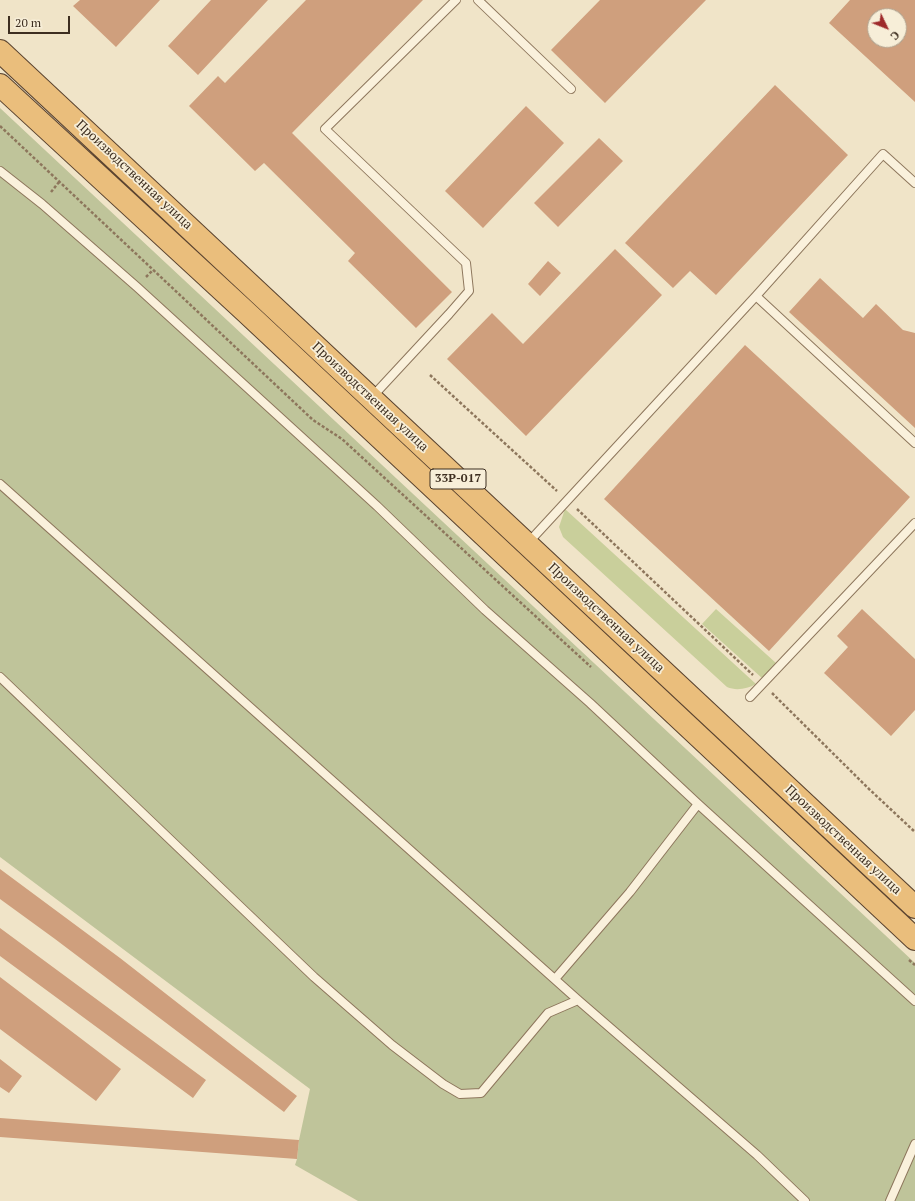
<!DOCTYPE html>
<meta charset="utf-8">
<style>
body{margin:0}
#map{position:relative;width:915px;height:1201px;overflow:hidden;background:#f0e4c8;font-family:"PT Serif",serif}
canvas{display:block}
.north{position:absolute;left:867px;top:8px;width:40px;height:40px;box-sizing:border-box;background:#f7eed8;border:1px solid #ada18e;border-radius:50%;rotate:133deg;font-size:11px;font-weight:700;line-height:16px;text-align:center;color:#3d2e20}
.north::after{content:'';display:block;margin:auto;width:14px;height:18px;background:#9e2a2b;clip-path:polygon(50% 0,100% 100%,50% 72%,0 100%)}
.scale{position:absolute;left:8px;top:16px;width:62px;height:18px;box-sizing:border-box;border:2px solid #3d2e20;border-top:0;padding-left:5px;font-size:12px;line-height:14px;white-space:nowrap;color:#3d2e20;-webkit-text-stroke:3px #f7eed8;paint-order:stroke}
</style>
<div id="map">
<canvas width="915" height="1201"></canvas>
<div class="north">С</div>
<div class="scale">20 m</div>
</div>
<script>
const g = document.querySelector('canvas').getContext('2d');
g.lineJoin = 'round';
function fill(path, color) {
  g.fillStyle = color;
  g.fill(path, 'evenodd');
}
function trace(path, color, width, dash) {
  g.strokeStyle = color;
  g.lineWidth = width;
  g.lineCap = dash ? 'butt' : 'round';
  g.setLineDash(dash || []);
  g.stroke(path);
}
function drawText(font, color, halo, rows, align = 'center') {
  g.font = font + ' "PT Serif",serif';
  g.lineWidth = 3.5;
  g.setLineDash([]);
  g.textBaseline = 'middle';
  g.strokeStyle = halo;
  g.fillStyle = color;
  for (const [text, x, y, turn = 0] of rows) {
    g.save();
    g.translate(x, y);
    g.rotate((+turn || 0) * Math.PI / 180);
    g.textAlign = isNaN(turn) ? turn : align;
    if (halo) g.strokeText(text, 0, 0);
    g.fillText(text, 0, 0);
    g.restore();
  }
}
fill(new Path2D(`
 M565,509L756,684C747,689 736,691 727,687L563,537L559,527Z
 M716,609L776,663L763,679L702,624Z`), '#c9cf9b');
fill(new Path2D(`
 M0,108L915,963V1201H358L295,1165L297,1159L299,1140L310,1089L0,857Z`), '#bfc49a');
fill(new Path2D(`
 M80,0H160L116,47L73,6Z
 M211,0H268L198,75L168,46Z
 M306,0H423L292,133L452,292L416,328L348,261L355,253L264,163L255,171L189,106L218,76L225,83Z
 M600,0H706L605,103L551,50Z
 M850,0H915V102L829,23ZM875,16H899V40H875Z
 M775,85L848,155L716,295L690,271L673,288L625,243Z
 M526,106L564,143L483,228L445,191Z
 M599,138L623,161L558,227L534,203Z
 M615,249L662,295L526,436L447,359L492,313L523,344Z
 M548,261L561,273L540,296L528,284Z
 M820,278L863,318L876,304L903,330L915,333V428L789,312Z
 M745,345L910,497L769,651L604,499Z
 M862,609L915,659V710L891,736L824,673L848,647L837,636Z
 M0,869L120,958L297,1096L284,1112L55,939L0,899Z
 M0,928L206,1080L193,1098L0,956Z
 M0,977L121,1069L96,1101L0,1029Z
 M0,1059L22,1076L9,1093L0,1087Z
 M0,1118L299,1140L297,1159L0,1137Z`), '#cf9f7d');
const service = new Path2D(`
 M478,0L571,89
 M0,171L42,204L137,287L377,506L485,610L590,703L698,804L915,1001
 M756,296L915,443
 M372,397L449,314L469,291L466,263L325,129L456,0
 M0,484L578,1000L757,1155L805,1201
 M527,544L756,296L883,154L915,183
 M0,677L314,977L392,1045L443,1084L460,1094L481,1093L548,1013L578,1000
 M750,697L915,523
 M555,979L630,892L698,804
 M890,1201L915,1144`);
const trunk = new Path2D(`
 M0,51L915,907
 M0,85L246,312L915,939`);
trace(service, '#8d765c', 10);
trace(trunk, '#5b4430', 24);
trace(new Path2D(`
 M0,126L313,420L342,439L591,667
 M51,192L59,182
 M146,277L153,270
 M430,375L557,491
 M577,509L753,675
 M772,693L869,789L915,832
 M909,960L915,965`), '#8d765c', 2.5, [3, 2]);
trace(service, '#faf1dc', 8);
trace(trunk, '#eabe7c', 22);
for (const [x, y, w] of [
 [458,479,56]
]) {
  const box = new Path2D();
  box.roundRect(x - w / 2, y - 10, w, 20, 3);
  g.fillStyle = '#f7eed8';
  g.fill(box);
  trace(box, '#3d2e20', 1);
}
drawText('bold 12px', '#3d2e20', null, [
 ["33Р-017",458,479]
]);
drawText('13px', '#3d2e20', '#f7eed8', [
 ["Производственная улица",134,175,43],
 ["Производственная улица",370,397,43],
 ["Производственная улица",606,618,43],
 ["Производственная улица",843,840,43]
]);
</script>
